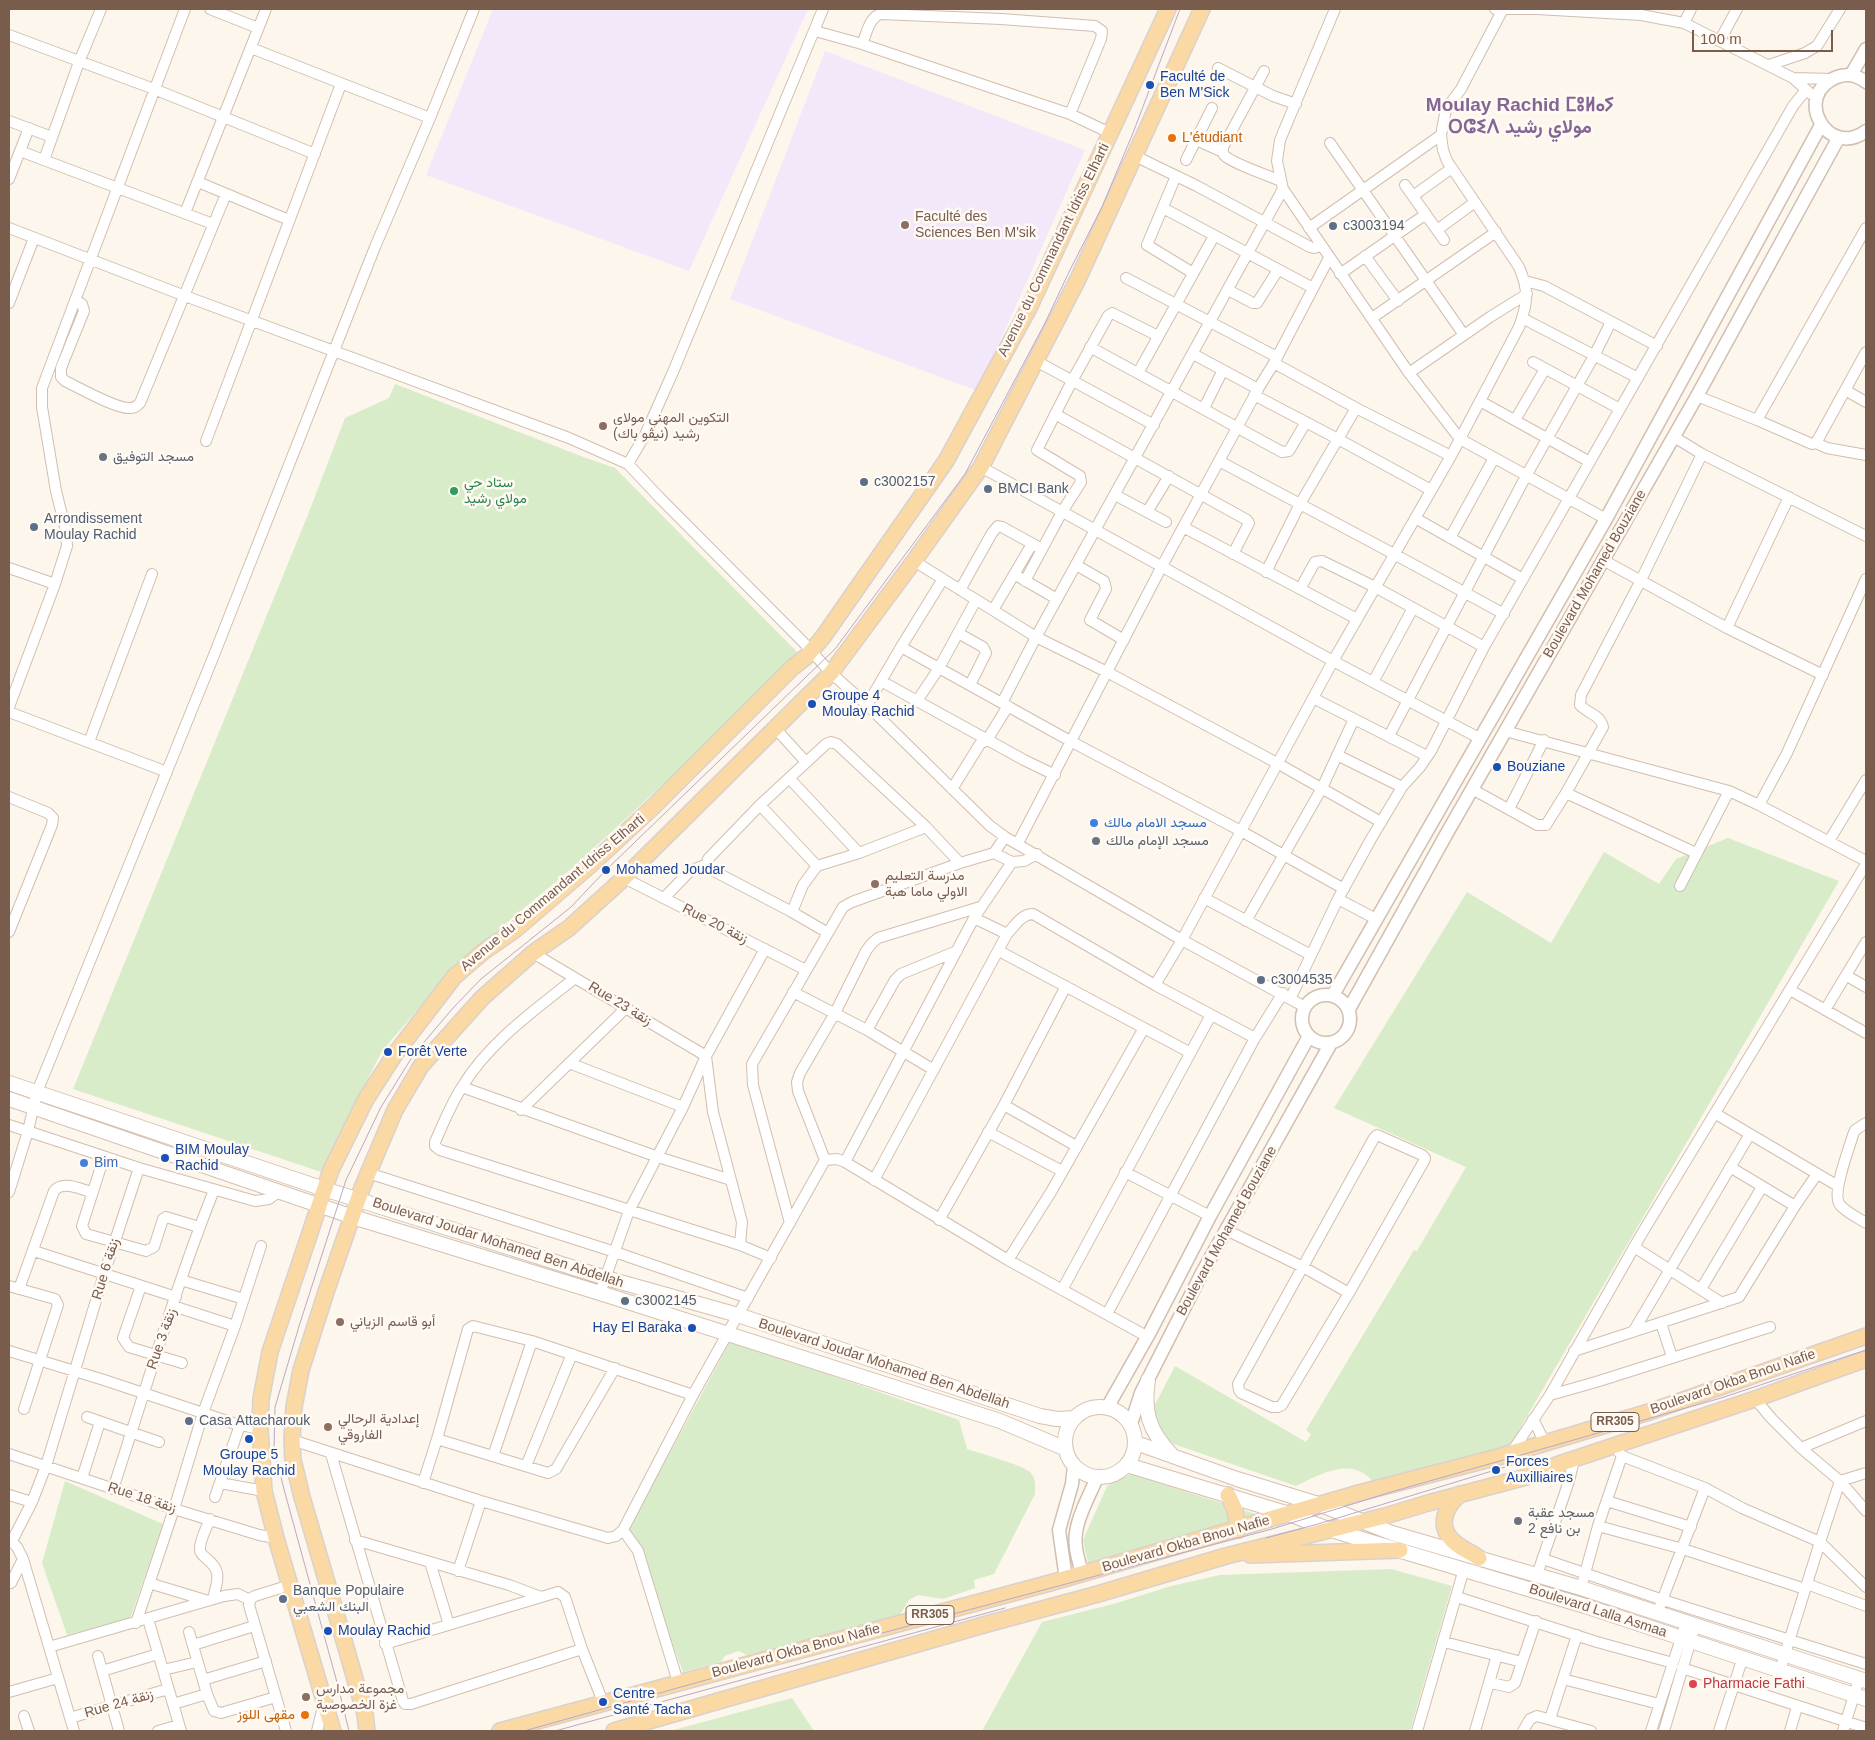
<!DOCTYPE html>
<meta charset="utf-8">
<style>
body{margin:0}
#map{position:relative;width:1875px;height:1740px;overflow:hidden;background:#fdf6ec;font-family:Helvetica,sans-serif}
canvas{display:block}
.frame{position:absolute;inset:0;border:10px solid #7a5c4d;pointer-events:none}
.scale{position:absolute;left:1692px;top:30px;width:141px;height:22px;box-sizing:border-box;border:2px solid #7a5c4d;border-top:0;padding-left:6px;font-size:15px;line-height:18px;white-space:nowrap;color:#7a5c4d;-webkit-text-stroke:4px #fffaf3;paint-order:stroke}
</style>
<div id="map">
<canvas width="1875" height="1740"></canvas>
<div class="frame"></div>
<div class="scale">100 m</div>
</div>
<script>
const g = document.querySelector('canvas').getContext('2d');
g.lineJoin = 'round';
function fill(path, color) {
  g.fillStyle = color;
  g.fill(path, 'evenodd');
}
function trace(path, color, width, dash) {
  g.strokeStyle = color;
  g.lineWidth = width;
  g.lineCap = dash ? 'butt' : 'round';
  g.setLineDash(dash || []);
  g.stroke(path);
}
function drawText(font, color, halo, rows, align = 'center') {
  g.font = font + ' Helvetica,Vazirmatn,"Noto Sans Tifinagh",sans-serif';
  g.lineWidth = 5;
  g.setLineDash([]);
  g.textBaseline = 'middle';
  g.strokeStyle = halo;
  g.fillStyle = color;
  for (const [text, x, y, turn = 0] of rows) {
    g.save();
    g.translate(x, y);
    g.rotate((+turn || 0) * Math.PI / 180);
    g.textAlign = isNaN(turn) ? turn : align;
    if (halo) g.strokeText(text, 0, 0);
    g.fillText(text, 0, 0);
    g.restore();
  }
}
fill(new Path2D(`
 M493,9H808L689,271L426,175Z
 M825,51L1085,150L978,391L730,299Z`), '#f3e8fa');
fill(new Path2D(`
 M395,384L586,458L615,468L802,657L571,869L456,965L382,1051L321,1172L73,1089L309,512L345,418L389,398Z
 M1728,838L1839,881L1519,1430L1518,1448L1376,1486C1355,1454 1322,1473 1296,1486L1147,1435L1144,1426L1175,1366L1306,1442L1311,1434L1306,1430L1414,1250L1417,1251L1466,1167L1334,1108L1467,892L1551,943L1604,852L1659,884L1676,859Z
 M731,1340L959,1420L967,1449C979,1453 1022,1465 1030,1472C1036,1478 1035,1486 1035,1494L994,1574L974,1580L975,1588L943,1599L918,1595L909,1600L899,1616L747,1655L738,1651L725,1656L721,1662L683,1672L629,1528Z
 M1131,1474L1265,1517L1089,1568L1083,1540L1107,1486Z
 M65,1481L163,1524L130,1619L67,1635L42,1563Z
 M1391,1569L1452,1586L1410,1731H982L1042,1622L1117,1603L1171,1586L1220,1575Z
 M792,1698L814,1731H670Z`), '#d8ecc9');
const minor = new Path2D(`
 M210,9L258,28
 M1335,9L1280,140L1277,161L1283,189L1409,373L1460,439L1606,519
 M1495,9H1537L1641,15L1684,23L1793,78L1811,94
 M1684,23L1691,9
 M815,31L862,44L1070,114L1110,133
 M9,35L154,89L315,154
 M1720,40L1737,9
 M862,44C867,33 869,18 880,14L1001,19L1095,26L1102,31L1101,39L1070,114
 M251,48L430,118
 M1769,65L1805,53L1817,46L1840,9
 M1218,68L1273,96L1296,104
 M1264,71L1223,147C1223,151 1222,152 1224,155C1231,163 1269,176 1281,181
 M1793,78L1833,79
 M9,121L52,137
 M1196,140L1223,152
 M1330,143L1464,335
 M20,151L213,224
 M1135,156L1197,186L1310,247L1314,248L1321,246
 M44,160L79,62L101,9
 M1186,160L1212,108
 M1176,176L1147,245L1193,273
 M9,179L29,128
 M198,182L289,220
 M1405,185L1444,240
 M1413,196L1452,168
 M1163,208L1313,288
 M185,213L266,9
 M9,228L185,296L569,438L628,464L658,496L803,642L831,673L867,705L989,825L1005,837L1182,940L1305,1007
 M1309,228L1441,135
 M1437,230L1475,202
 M1365,256L1398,301
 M1340,274L1426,214
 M1126,278L1277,357
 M1525,281L1544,286L1657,346
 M1228,290L1253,303H1257L1278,270
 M75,300L82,304L84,311L61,368V377L65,381C80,388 116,409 130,408C135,408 137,406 140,403L226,194
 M9,303L34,238
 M1372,318L1496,232
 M1522,318L1638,378
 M1090,347L1282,452L1289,451L1306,422
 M1193,354L1258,389
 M1036,361L1154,425
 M1533,362L1620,409
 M1274,363L1356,408
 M1138,373L1214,236
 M1409,373L1490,317L1527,294
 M1845,390L1866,402
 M1254,395L1338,439L1431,490
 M1697,396L1757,420L1812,444L1816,443L1866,352
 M1480,401L1590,462
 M1204,408L1223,370
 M1055,414L1247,520L1249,523L1233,554
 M1515,420L1545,369
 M1757,420L1866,228
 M1674,437L1702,454L1866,536
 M206,441L341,84
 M1816,443L1827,448L1866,455
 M1219,461L1394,554L1504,614
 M628,464L645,435L673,372L823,9
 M981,467L1333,661L1479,738
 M1115,495L1166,522
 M1147,512L1169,476
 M1415,518L1523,579
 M1183,527L1357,619
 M1450,538L1494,458
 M1603,560L1727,628L1823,675
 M914,561L1036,637L1107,672L1277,763L1381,822
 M1076,565L1104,581L1106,589L1090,620L1124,640
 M9,568L55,584
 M1266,572L1300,504L1356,408L1451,456
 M1019,577L1057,599
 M1025,581L1062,512L1081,482L1080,476L1037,450L1072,381L1108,316L1112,313L1158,336
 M1300,589L1315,562L1322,561L1375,587L1484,647
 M960,590L992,533L998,526L1002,527L1042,549
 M993,610L1032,544
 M1727,628L1789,497
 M958,633L983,647L986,653L970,685
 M901,647L943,579
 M881,681L1024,760L1055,775
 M1373,682L1413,608
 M1313,698L1427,756
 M917,701L939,668L976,600
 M1002,703L1036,637L1283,189
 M867,705L901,647L1072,742L1241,831L1344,889
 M9,707L55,584L67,546L66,531L56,491L42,407V388L185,9
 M9,712L167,772
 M775,728L806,762
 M1505,731L1729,791L1759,805L1866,861
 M1389,736L1526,476L1594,356L1611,322
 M89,742L152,574
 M1337,755L1402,787
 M789,778L859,853
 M952,789L980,744L987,740L1008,706
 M1472,789L1537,825H1546L1566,793L1603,727C1600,714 1588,714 1580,705L1581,695L1641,580L1702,454
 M1566,793L1696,853
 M9,797L48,813L53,818L52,825L9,932
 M760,805L817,866
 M1759,805L1787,753L1866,579
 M1509,809L1544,740
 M1829,841L1866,780
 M1018,843L1162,566L1258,389L1274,363L1329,258
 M994,853L1012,862
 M624,878L806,970
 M1680,886L1729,791
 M664,898L690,871L707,864
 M1204,898L1311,955
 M1338,899L1376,919
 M792,912L803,885L817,866L859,853L926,827
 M974,918L1007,934
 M1246,921L1322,788L1354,719
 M828,933L792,912L710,869L707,864L708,859L760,805L826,744L831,742L837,744L926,827L960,863
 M999,951L1189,1052
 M533,953L706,1056L683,1107L629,1211L600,1293
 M1847,976L1866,987
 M575,978C535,1010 489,1042 462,1087C451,1104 443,1124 435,1142V1146L440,1150L740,1245L771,1258
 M1155,985L1182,940L1333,661L1451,456L1519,327C1528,303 1529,290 1519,267L1447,161L1443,150L1441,135L1446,109L1461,89L1503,9
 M1790,990L1866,1033
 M793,992L867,1030L934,1070
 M1291,997L1338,899L1371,839L1402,787L1420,767L1431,751L1484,647L1793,106L1806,90
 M1825,1010L1866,942
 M867,1030L895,980L901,974L957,951
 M569,1063L683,1107
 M462,1087L658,1157L731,1180
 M1004,1105L1076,1146
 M521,1110L626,1008
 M1716,1114L1838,1186
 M1866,1123L1855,1130L1853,1135C1849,1149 1831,1194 1840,1205C1846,1212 1858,1218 1866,1223
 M9,1125L139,1168L255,1201L269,1199L280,1191
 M988,1132L1062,1171
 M1377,1135L1422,1155L1425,1158L1424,1161L1349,1293L1282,1405L1278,1407H1272L1241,1393L1239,1390L1238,1384L1374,1138Z
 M104,1157L82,1226L86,1234L146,1251L154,1247L163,1219L166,1217L199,1227
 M825,1160L837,1159L845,1162L1008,1260L1148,1337
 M845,1162L974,918L1012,862L1024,861L1037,854
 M1730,1167L1795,1206
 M1125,1172L1210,1216
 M368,1173L615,1252L748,1298
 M874,1180L1007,934C1015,926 1021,914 1033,914L1155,985L1255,1038
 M9,1192L28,1131L37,1092L212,660L375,247L430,118L474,9
 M939,1220L1004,1105L1066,986
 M790,1223L753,1085L752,1064L843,907L852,902L960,863L994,853L1005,837
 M1226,1230L1303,1267L1349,1293
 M740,1245L742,1222L713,1112L706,1056L765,949
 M1634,1247L1722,1303
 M34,1251L176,1297
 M1008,1260L1051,1192L1144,1028
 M181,1280L244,1299
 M9,1286L55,1299L58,1305L24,1409
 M141,1286L123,1338L129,1347L182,1363
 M19,1289L54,1191C63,1180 79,1189 92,1192
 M1701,1289L1762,1187
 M1062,1290L1211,1015
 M173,1306L235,1326
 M1107,1314L1255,1038L1283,993
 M1661,1323L1672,1357
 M1633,1332L1750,1134
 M9,1351L104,1380L236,1424L260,1429
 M1574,1351L1739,1297L1795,1206L1817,1174
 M1550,1395L1596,1382L1770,1327
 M1755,1399L1772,1419L1801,1448L1840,1481L1866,1511
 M87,1417L159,1442
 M1533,1419L1545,1443
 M437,1439L548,1473L556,1469L615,1368
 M292,1440L481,1501L608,1538L616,1536L623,1530L693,1395L825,1160L798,1091L797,1082L800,1073L835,1013L866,951L872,943L878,938L980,907
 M1801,1448L1866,1421
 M1511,1453L1550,1395L1641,1235L1866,864
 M9,1454L174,1509L259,1535L276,1538
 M331,1454L403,1701L405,1704H411L582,1649
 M493,1456L532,1341
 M1622,1456L1705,1488L1742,1508L1820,1542L1866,1587
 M526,1466L572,1354
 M82,1478L100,1422
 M220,1483L264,1491
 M423,1483L437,1439L468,1329L473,1326L532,1341L693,1395
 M113,1489C146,1389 175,1288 214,1190
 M9,1495L32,1502
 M215,1497L240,1425
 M1607,1501L1691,1527
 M210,1519C207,1527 199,1541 200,1550C200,1554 204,1556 207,1559C223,1572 217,1581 213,1599
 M1598,1526L1683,1549L1805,1589
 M623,1530L638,1551L678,1682
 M9,1539L17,1547L23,1559L74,1731
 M355,1540L509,1585L541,1597
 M12,1541L32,1502L46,1466L104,1274L139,1168
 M1543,1559L1663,1600L1866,1664
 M430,1562L449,1625
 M458,1571L481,1501
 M1537,1575L1569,1481L1574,1460
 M9,1582L11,1583L23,1559
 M149,1583L205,1600
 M1807,1584L1866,1606
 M1581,1588L1598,1526L1622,1456L1619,1452
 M1457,1597L1597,1642L1673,1663
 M1660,1606L1705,1488
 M148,1619L181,1731
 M136,1623L174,1509L203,1413L235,1326L261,1246
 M189,1632L207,1694L214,1711L221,1713L276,1697
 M1444,1642L1522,1662
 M385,1644L558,1592L565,1597L582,1649L603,1702
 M193,1645L254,1626
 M49,1647L224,1596L238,1594L250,1600
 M98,1656L119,1731
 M1682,1668L1866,1728
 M163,1670L197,1662
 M1780,1670L1820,1542L1840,1481L1866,1473
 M102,1671L158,1654
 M1563,1679L1659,1704
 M203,1680L266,1661
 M1491,1683L1509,1687L1515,1683L1536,1621
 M9,1692L58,1678
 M173,1704L207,1694
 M24,1716L29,1731
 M70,1718L168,1689
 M1550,1719L1577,1635
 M158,1731L179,1725
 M286,1731L249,1605L251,1598L255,1596L290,1585
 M317,1731L324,1703
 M1417,1731L1464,1569
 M1475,1731L1497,1655
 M1523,1731L1530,1719L1537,1716L1591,1731
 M1651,1731L1686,1623
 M1664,1731L1695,1626
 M1719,1731L1743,1657
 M1790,1731L1797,1707
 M1843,1731L1859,1679`);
const tertiary = new Path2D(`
 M1851,75L1866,49
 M1866,82C1858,76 1847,73 1837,77C1791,95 1828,160 1866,131
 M1302 1019a24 24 0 1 1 48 0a24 24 0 1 1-48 0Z
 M1333,995L1606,519L1821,125
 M1349,1009L1447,833L1697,396L1839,137
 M1107,1408L1150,1332L1210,1216L1309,1036
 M1131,1424L1141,1393L1202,1273L1331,1043
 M1082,1574C1080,1565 1077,1556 1076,1548C1072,1524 1089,1498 1097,1477
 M1066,1579L1059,1530L1072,1484L1074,1466`);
const secondary = new Path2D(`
 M9,1083L324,1189L606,1278L738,1315L1040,1416L1057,1419L1075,1418
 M9,1099L353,1217L600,1293L1000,1421L1066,1449
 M1148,1380C1143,1411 1149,1431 1171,1454
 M1065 1442a35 35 0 1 1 70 0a35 35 0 1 1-70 0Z
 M1136,1443L1237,1479L1321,1505L1392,1533L1581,1588L1866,1681
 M1127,1465L1289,1514L1328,1529L1585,1606L1866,1699`);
const primary = new Path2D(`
 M1460,1494C1446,1506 1437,1525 1452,1540C1459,1548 1471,1552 1479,1558
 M1228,1495L1235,1510L1238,1530
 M1250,1555L1400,1550
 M333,1731L276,1538L264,1491L260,1429L261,1399L270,1352L331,1170L366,1099L395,1054L454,977L483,952L516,929L595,861L654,806L793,667L806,657L823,637L946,461L1029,308L1168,9
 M367,1731L365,1714L349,1658L302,1497L293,1460L292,1440L294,1407L301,1370L327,1289L362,1188L395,1110L421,1066L482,998L533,953L569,928L624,878L831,673L914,561L981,467L1078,279L1202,9
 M500,1731L1050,1583L1359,1493L1498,1457L1649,1412L1866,1336
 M614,1731L987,1624L1098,1594L1226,1556L1385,1516L1428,1503L1526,1477L1562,1463L1755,1399L1866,1359`);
trace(minor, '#d1beb0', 12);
trace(tertiary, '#d1beb0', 15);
trace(secondary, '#d6c0b0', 16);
trace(primary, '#dad1cd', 18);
trace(minor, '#fff', 10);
trace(tertiary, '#fff', 12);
trace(secondary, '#fff', 14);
trace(primary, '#fbd9a5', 15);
trace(new Path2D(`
 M1266,1538L1318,1524L1515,1464
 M349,1731L338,1686L285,1493L274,1450L275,1407L300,1323L346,1180L381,1107L414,1054L453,1008L481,979L571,907L606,870L835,649L965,474L1045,323L1069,272L1102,207L1133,133L1180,9
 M524,1731L706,1680L1272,1529L1391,1492L1721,1398L1866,1350
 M555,1731L1005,1608`), '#b9a8c9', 1);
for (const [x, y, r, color] of [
 [1150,85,5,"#1a4fb4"],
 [1172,138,5,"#e8710a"],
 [905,225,5,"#8d6e63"],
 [1333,226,5,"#5c6f8a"],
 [603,426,5,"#8d6e63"],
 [103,457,5,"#6b7280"],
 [864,482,5,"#5c6f8a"],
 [988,489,5,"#5c6f8a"],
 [454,491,5,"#2e9e5b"],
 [34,527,5,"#5c6f8a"],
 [812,704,5,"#1a4fb4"],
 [1497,767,5,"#1a4fb4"],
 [1094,823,5,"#3f7fe0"],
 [1096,841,5,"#6b7280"],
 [606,870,5,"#1a4fb4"],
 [875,884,5,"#8d6e63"],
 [1261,980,5,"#5c6f8a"],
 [388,1052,5,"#1a4fb4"],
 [165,1158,5,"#1a4fb4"],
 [84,1163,5,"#3f7fe0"],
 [625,1301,5,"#5c6f8a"],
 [340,1322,5,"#8d6e63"],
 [692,1328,5,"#1a4fb4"],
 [189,1421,5,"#5c6f8a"],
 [328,1427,5,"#8d6e63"],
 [249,1439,5,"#1a4fb4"],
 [1496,1470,5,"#1a4fb4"],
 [1518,1521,5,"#6b7280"],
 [283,1599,5,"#5c6f8a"],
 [328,1631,5,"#1a4fb4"],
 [1693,1684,5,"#e0444e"],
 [306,1697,5,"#8d6e63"],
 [603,1702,5,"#1a4fb4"],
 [305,1715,5,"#e8710a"]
]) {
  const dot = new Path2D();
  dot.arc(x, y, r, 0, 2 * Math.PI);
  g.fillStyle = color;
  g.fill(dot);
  trace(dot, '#fffaf3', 2);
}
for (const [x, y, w] of [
 [1615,1422,48],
 [930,1615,48]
]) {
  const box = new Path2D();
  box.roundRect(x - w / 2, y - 9.5, w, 19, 4);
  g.fillStyle = '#fffaf3';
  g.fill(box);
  trace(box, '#7a5c4d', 1);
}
drawText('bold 12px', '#7a5c4d', null, [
 ["RR305",1615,1422],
 ["RR305",930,1615]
]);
drawText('14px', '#164399', '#fffaf3', [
 ["Faculté de",1160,77],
 ["Ben M'Sick",1160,93],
 ["Groupe 4",822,696],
 ["Moulay Rachid",822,712],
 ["Bouziane",1507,767],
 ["Mohamed Joudar",616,870],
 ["Forêt Verte",398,1052],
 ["BIM Moulay",175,1150],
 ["Rachid",175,1166],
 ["Hay El Baraka",682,1328,"right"],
 ["Groupe 5",249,1455,"center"],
 ["Moulay Rachid",249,1471,"center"],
 ["Forces",1506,1462],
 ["Auxilliaires",1506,1478],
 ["Moulay Rachid",338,1631],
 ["Centre",613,1694],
 ["Santé Tacha",613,1710]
], 'left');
drawText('14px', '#c56008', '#fffaf3', [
 ["L'étudiant",1182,138],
 ["مقهى اللوز",295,1715,"right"]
], 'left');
drawText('14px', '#785e54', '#fffaf3', [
 ["Faculté des",915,217],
 ["Sciences Ben M'sik",915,233],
 ["التكوين المهني مولاي",613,418],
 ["رشيد (نيڤو باك)",613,434],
 ["مدرسة التعليم",885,876],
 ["الاولي ماما هبة",885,892],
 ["أبو قاسم الزياني",350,1322],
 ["إعدادية الرحالي",338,1419],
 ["الفاروقي",338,1435],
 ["مجموعة مدارس",316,1689],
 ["غزة الخصوصية",316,1705]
], 'left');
drawText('14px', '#4e5e75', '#fffaf3', [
 ["c3003194",1343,226],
 ["c3002157",874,482],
 ["BMCI Bank",998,489],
 ["Arrondissement",44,519],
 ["Moulay Rachid",44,535],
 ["c3004535",1271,980],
 ["c3002145",635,1301],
 ["Casa Attacharouk",199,1421],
 ["Banque Populaire",293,1591],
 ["البنك الشعبي",293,1607]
], 'left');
drawText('14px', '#7a5c4d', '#fffaf3', [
 ["Avenue du Commandant Idriss Elharti",1054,250,-64],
 ["Boulevard Mohamed Bouziane",1595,574,-60],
 ["Avenue du Commandant Idriss Elharti",553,893,-40],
 ["Rue 20 زنقة",715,924,27],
 ["Rue 23 زنقة",620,1004,31],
 ["Boulevard Mohamed Bouziane",1227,1231,-61],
 ["Boulevard Joudar Mohamed Ben Abdellah",498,1243,18],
 ["Rue 6 زنقة",106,1269,-73],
 ["Rue 3 زنقة",162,1339,-71],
 ["Boulevard Joudar Mohamed Ben Abdellah",884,1364,18],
 ["Boulevard Okba Bnou Nafie",1733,1382,-19],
 ["Rue 18 زنقة",142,1498,18],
 ["Boulevard Okba Bnou Nafie",1186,1544,-16],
 ["Boulevard Lalla Asmaa",1598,1611,18],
 ["Boulevard Okba Bnou Nafie",796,1651,-15],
 ["Rue 24 زنقة",119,1704,-16]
]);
drawText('14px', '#5b616d', '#fffaf3', [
 ["مسجد التوفيق",113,457],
 ["مسجد الإمام مالك",1106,841],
 ["مسجد عقبة",1528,1513],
 ["بن نافع 2",1528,1529]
], 'left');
drawText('14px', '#27864d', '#fffaf3', [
 ["ستاد حي",464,483],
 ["مولاي رشيد",464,499]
], 'left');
drawText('14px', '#366cbe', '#fffaf3', [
 ["مسجد الامام مالك",1104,823],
 ["Bim",94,1163]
], 'left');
drawText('14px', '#be3a42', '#fffaf3', [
 ["Pharmacie Fathi",1703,1684]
], 'left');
drawText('bold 19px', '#846695', '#fffaf3', [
 ["Moulay Rachid ⵎⵓⵍⴰⵢ",1520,106],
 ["ⵔⵛⵉⴷ مولاي رشيد",1520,128]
]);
</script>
